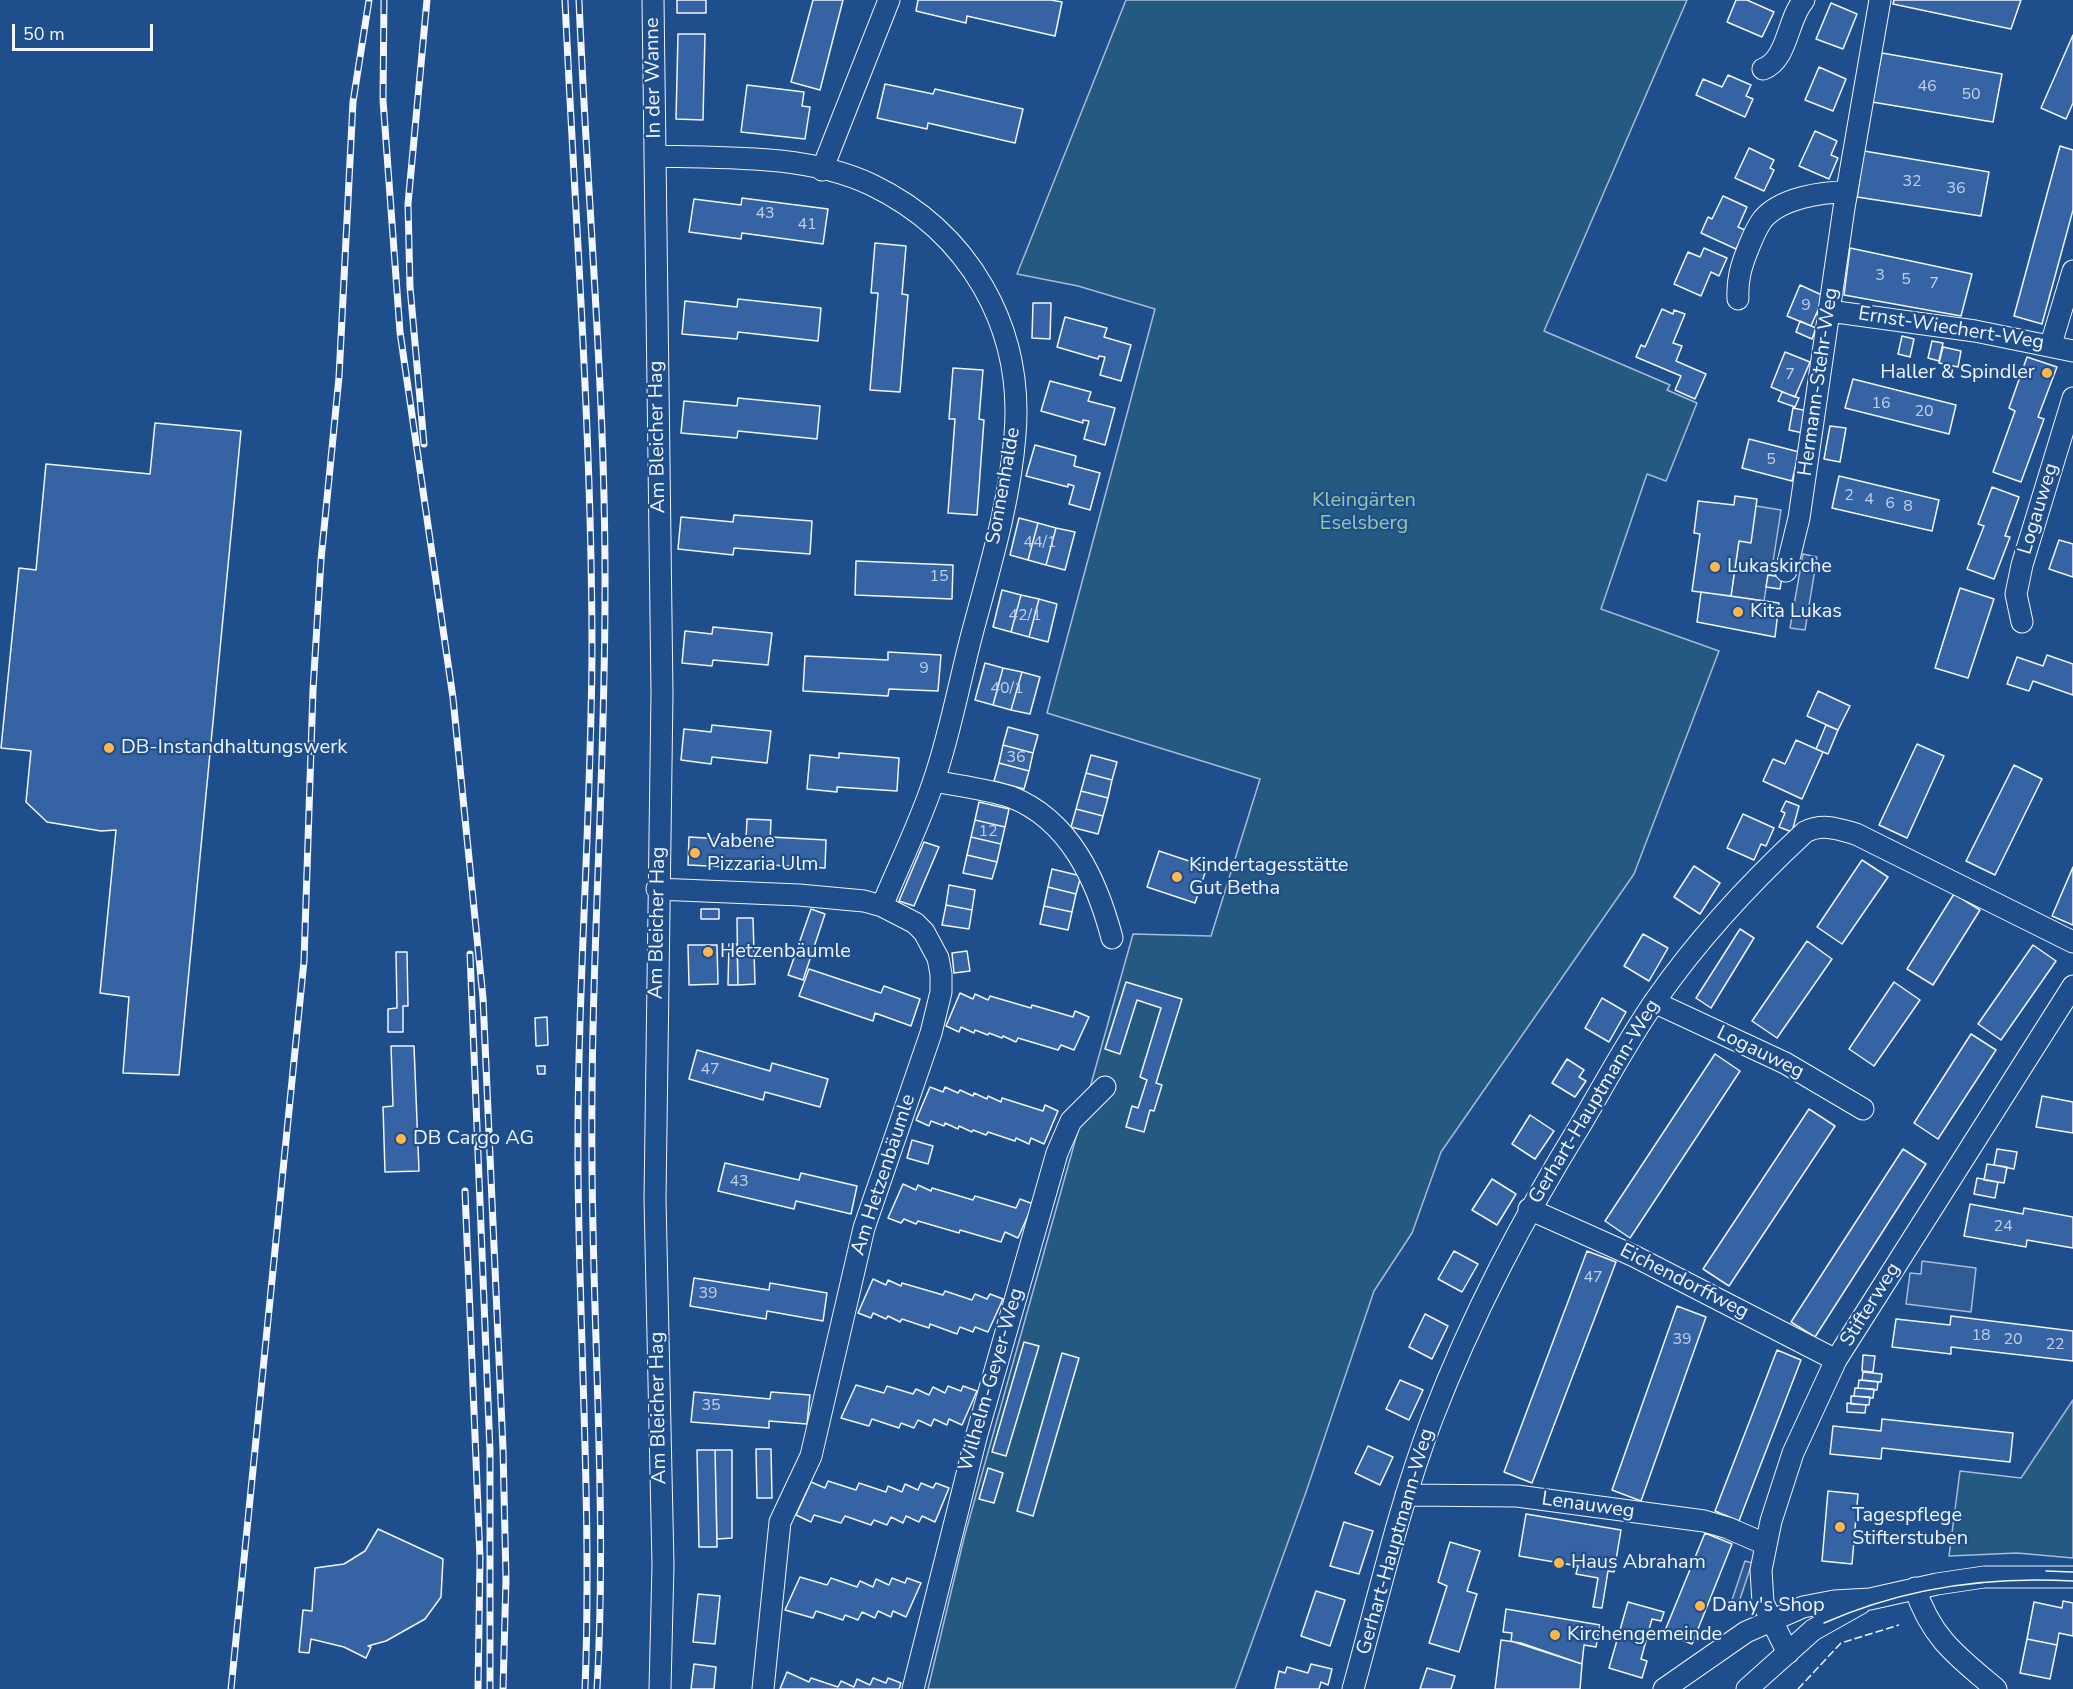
<!DOCTYPE html>
<meta charset="utf-8">
<style>
body{margin:0}
#map{position:relative;width:2073px;height:1689px;overflow:hidden;background:#1f4e8c;font-family:"Nunito Sans",sans-serif}
canvas{display:block}
.scale{position:absolute;left:12px;top:24px;width:141px;height:27px;box-sizing:border-box;border:3px solid #f2f6ff;border-top:0;padding-left:8px;font-size:18px;line-height:21px;white-space:nowrap;color:#f2f6ff;-webkit-text-stroke:4px #1f4e8c;paint-order:stroke}
</style>
<div id="map">
<canvas width="2073" height="1689"></canvas>
<div class="scale">50 m</div>
</div>
<script>
const g = document.querySelector('canvas').getContext('2d');
g.lineJoin = 'round';
function fill(path, color) {
  g.fillStyle = color;
  g.fill(path, 'evenodd');
}
function trace(path, color, width, dash) {
  g.strokeStyle = color;
  g.lineWidth = width;
  g.lineCap = dash ? 'butt' : 'round';
  g.setLineDash(dash || []);
  g.stroke(path);
}
function drawText(font, color, halo, rows, align = 'center') {
  g.font = font + ' "Nunito Sans",sans-serif';
  g.lineWidth = 4.5;
  g.setLineDash([]);
  g.textBaseline = 'middle';
  g.strokeStyle = halo;
  g.fillStyle = color;
  for (const [text, x, y, turn = 0] of rows) {
    g.save();
    g.translate(x, y);
    g.rotate((+turn || 0) * Math.PI / 180);
    g.textAlign = isNaN(turn) ? turn : align;
    if (halo) g.strokeText(text, 0, 0);
    g.fillText(text, 0, 0);
    g.restore();
  }
}
const green = new Path2D(`
 M1126,0H1687L1544,331L1670,385L1667,390L1697,403L1666,481L1647,474L1601,609L1719,651L1634,874L1441,1152L1412,1233L1374,1291L1306,1492L1235,1689H928L964,1538L1133,934L1211,936L1260,779L1047,713L1155,309L1078,286L1017,274Z
 M2073,1400V1558L2017,1553L1949,1556L1960,1471L2021,1478Z`);
fill(green, '#245a82');
trace(green, '#a8bbd7', 1.5);
const parking = new Path2D(`
 M1756,506L1781,510L1773,562L1780,563L1778,576L1768,575L1764,601L1731,596L1739,541Z
 M1803,554L1817,557L1805,630L1790,628Z
 M1922,1261L1976,1268L1971,1312L1906,1304L1910,1273L1921,1274Z
 M1745,1561L1752,1563L1739,1602L1732,1600Z`);
fill(parking, '#305b95');
trace(parking, '#a8bbd7', 1.5);
const building = new Path2D(`
 M677,0H706V13H677Z
 M813,0H843L820,90L791,82Z
 M918,0H1051L1062,2L1055,36L967,16L966,23L916,11Z
 M1736,0H1747L1774,12L1762,37L1727,22Z
 M1894,0H2021L2011,29L1893,4Z
 M1831,3L1857,14L1843,49L1816,39Z
 M678,34H705L703,120L676,119Z
 M2073,35V103L2066,119L2041,108Z
 M1882,53L2002,74L1993,122L1872,102Z
 M1819,67L1846,79L1833,111L1805,100Z
 M1728,75L1751,85L1746,96L1753,99L1745,117L1696,95L1703,79L1722,87Z
 M885,84L933,94L935,89L1023,109L1015,143L928,123L927,129L877,118Z
 M747,85L804,92L802,106L810,107L805,139L741,132Z
 M1815,131L1837,141L1831,155L1838,158L1829,179L1799,166Z
 M2060,146L2073,150V210L2042,324L2014,316Z
 M1749,148L1774,160L1770,168L1774,170L1764,191L1735,178Z
 M1864,151L1989,172L1981,216L1857,197Z
 M1723,196L1747,207L1738,227L1745,230L1736,249L1701,233L1708,217L1712,219Z
 M742,198L828,209L823,244L742,233L741,239L689,232L694,199L741,205Z
 M875,243L906,246L902,294L908,295L900,392L870,390L878,293H871Z
 M1704,248L1727,258L1719,276L1711,272L1701,296L1674,284L1688,252L1700,257Z
 M1850,248L1972,274L1961,316L1844,295Z
 M1800,285L1824,296L1811,326L1787,316Z
 M738,299L821,308L818,341L738,332L737,339L682,334L685,301L737,307Z
 M1033,303H1051L1050,339L1032,338Z
 M1662,309L1673,314L1674,310L1685,314L1673,343L1682,346L1676,361L1706,374L1695,399L1675,390L1681,376L1636,357L1641,345L1645,347Z
 M1065,317L1107,328L1104,337L1131,345L1121,381L1100,375L1105,357L1099,356L1098,359L1057,347Z
 M1800,321L1816,328L1812,339L1796,332Z
 M1902,336L1914,339L1910,357L1898,354Z
 M1932,341L1943,343L1939,361L1928,358Z
 M1943,347L1961,351L1958,367L1939,363Z
 M1785,352L1810,362L1795,397L1771,387Z
 M2027,357L2057,367L2038,417L2044,419L2021,482L1993,472L2015,411L2009,408Z
 M953,368L983,370L979,419L984,420L977,515L948,513L955,419H949Z
 M1853,379L1956,405L1949,434L1845,408Z
 M1050,381L1091,392L1088,401L1115,408L1105,445L1084,439L1089,421L1083,420V423L1041,411Z
 M1782,392L1799,398L1795,407L1778,401Z
 M738,398L820,406L817,439L738,431L737,438L681,433L684,401L737,406Z
 M1793,408L1808,411L1803,433L1789,430Z
 M155,423L241,431L179,1075L123,1073L129,997L100,993L116,830L101,831L47,822L26,802L31,751L1,748L19,568L36,570L46,464L150,474Z
 M1830,426L1846,428L1840,462L1824,459Z
 M1749,439L1799,452L1792,481L1742,468Z
 M1035,445L1076,456L1074,466L1100,473L1090,510L1069,504L1074,486L1068,484V487L1026,476Z
 M1839,476L1939,500L1932,531L1832,508Z
 M1992,487L2019,497L2005,536L2010,537L1994,579L1967,569L1984,526L1978,524Z
 M1735,496L1757,499L1751,543L1739,541L1731,596L1692,591L1700,534L1694,533L1698,501L1734,505Z
 M734,515L812,521L810,554L734,548L733,555L678,549L681,517L733,522Z
 M1019,518L1038,523L1028,560L1010,555Z
 M1038,523L1056,528L1046,565L1028,560Z
 M1056,528L1075,532L1065,570L1046,565Z
 M2059,540L2073,544V577L2049,569Z
 M856,561L953,565L952,599L855,595Z
 M1768,575L1782,577L1780,589L1766,587Z
 M1960,588L1994,599L1968,678L1935,668Z
 M1002,590L1021,595L1011,632L993,627Z
 M1701,592L1779,603L1775,637L1697,622Z
 M1021,595L1039,599L1029,637L1011,632Z
 M1039,599L1057,604L1048,642L1029,637Z
 M713,627L772,633L768,665L713,660L712,666L682,663L685,631L712,634Z
 M888,652L941,655L938,691L889,689L888,696L803,691L805,656L888,660Z
 M2047,655L2073,664V695L2033,681L2029,691L2007,684L2017,657L2043,666Z
 M985,663L1003,668L993,705L975,700Z
 M1003,668L1022,672L1011,710L993,705Z
 M1022,672L1040,677L1030,714L1011,710Z
 M1818,691L1850,706L1838,730L1807,716Z
 M712,725L771,731L767,763L712,757L711,764L681,760L684,729L711,732Z
 M1826,725L1838,730L1828,754L1816,749Z
 M1008,727L1038,735L1033,753L1003,745Z
 M1796,740L1823,752L1802,799L1763,781L1773,759L1785,764Z
 M1917,744L1944,756L1907,838L1879,825Z
 M1003,745L1033,753L1029,771L999,763Z
 M839,753L899,758L897,791L837,787V792L807,789L810,755L839,758Z
 M1091,755L1117,762L1112,780L1086,773Z
 M999,763L1029,771L1024,789L994,781Z
 M2014,765L2042,779L1995,875L1966,861Z
 M1086,773L1112,780L1108,798L1081,791Z
 M1081,791L1108,798L1103,816L1076,809Z
 M1786,801L1799,806L1792,832L1779,827L1785,813L1781,811Z
 M979,802L1009,809L1005,827L975,820Z
 M1076,809L1103,816L1098,834L1071,827Z
 M1743,814L1774,828L1766,846L1761,844L1754,860L1727,848Z
 M747,819L771,820L770,842L746,840Z
 M975,820L1005,827L1001,844L971,837Z
 M689,837L770,842V837L826,840L825,868L769,865V869L688,865Z
 M971,837L1001,844L997,862L967,855Z
 M924,842L939,847L914,906L899,901Z
 M1159,851L1207,867L1195,903L1147,887Z
 M967,855L997,862L992,879L963,873Z
 M1862,860L1888,877L1842,944L1817,927Z
 M1694,866L1720,883L1700,914L1674,897Z
 M2073,867V925L2052,916Z
 M1052,869L1081,876L1076,894L1048,887Z
 M949,885L975,890L972,910L946,905Z
 M1048,887L1076,894L1072,912L1044,906Z
 M1954,894L1980,910L1933,985L1907,969Z
 M946,905L972,910L969,929L942,925Z
 M1044,906L1072,912L1068,930L1040,924Z
 M701,909H719V919H701Z
 M811,909L825,914L803,980L788,975Z
 M737,918H753L755,984L738,985Z
 M1740,929L1754,938L1711,1008L1696,998Z
 M1643,934L1668,948L1649,981L1624,966Z
 M1807,941L1832,959L1777,1038L1752,1021Z
 M729,944H737L738,985H728Z
 M688,945H717L718,984L689,985Z
 M2033,945L2056,961L2001,1040L1978,1024Z
 M967,951L970,971L954,973L952,953Z
 M396,952H407L408,1006H403V1032H388V1009L397,1008Z
 M809,969L881,993L884,986L920,999L911,1026L875,1013L873,1021L799,996Z
 M1126,982L1182,999L1156,1083L1162,1085L1154,1111L1150,1110L1144,1132L1126,1127L1132,1106L1138,1108L1147,1080L1140,1077L1161,1008L1137,1000L1120,1054L1105,1049Z
 M1894,982L1920,1000L1874,1066L1849,1049Z
 M960,993L973,999L975,994L988,1000L990,996L1031,1008L1032,1005L1073,1017L1075,1011L1089,1017L1074,1050L1061,1045L1058,1050L1018,1038L1016,1042L1003,1036L1002,1038L989,1033L988,1035L975,1030L974,1033L961,1027L959,1032L946,1026Z
 M1602,998L1626,1012L1609,1042L1585,1028Z
 M547,1017L548,1045L536,1046L535,1018Z
 M1971,1034L1996,1050L1938,1139L1914,1123Z
 M391,1046H414L419,1171L385,1172L383,1107L393,1106Z
 M697,1050L770,1071L772,1063L828,1079L820,1107L765,1092L763,1100L689,1079Z
 M1715,1054L1740,1071L1630,1238L1605,1221Z
 M1567,1059L1584,1070L1579,1077L1586,1081L1575,1097L1552,1083Z
 M537,1066H545V1074H538Z
 M930,1087L943,1092L945,1087L958,1093L960,1090L973,1096L974,1093L987,1099L988,1096L1001,1102L1002,1098L1043,1111L1045,1105L1058,1111L1044,1144L1031,1138L1029,1144L1016,1138L1015,1141L988,1132L986,1135L973,1130L972,1132L959,1126L958,1129L945,1123L944,1126L931,1121L929,1126L916,1120Z
 M2042,1096L2073,1102V1133L2036,1127Z
 M1809,1109L1835,1126L1729,1286L1703,1269Z
 M1530,1115L1554,1131L1535,1159L1512,1144Z
 M912,1140L933,1146L928,1164L907,1158Z
 M1903,1149L1926,1164L1815,1337L1791,1322Z
 M1997,1149L2017,1152L2014,1169L1994,1165Z
 M725,1163L799,1180L801,1173L857,1186L851,1214L796,1201L794,1209L718,1191Z
 M1987,1164L2007,1167L2004,1183L1984,1180Z
 M1977,1178L1998,1182L1995,1198L1974,1194Z
 M1492,1179L1516,1194L1497,1225L1472,1210Z
 M903,1184L916,1190L918,1185L931,1191L932,1188L973,1200L975,1196L1016,1208L1020,1199L1033,1204L1018,1238L1005,1232L1001,1242L960,1230L959,1233L918,1221L916,1224L904,1219L901,1223L888,1218Z
 M1970,1204L2023,1214L2024,1208L2073,1217V1248L2027,1240L2026,1247L1964,1236Z
 M1454,1251L1478,1264L1462,1292L1438,1279Z
 M1587,1251L1616,1262L1532,1483L1504,1472Z
 M694,1278L769,1290L770,1283L827,1293L823,1321L767,1311L766,1319L690,1306Z
 M873,1279L886,1285L888,1280L901,1286L902,1283L943,1295L945,1291L972,1300L975,1294L987,1299L990,1294L1003,1299L988,1332L975,1327L973,1332L960,1327L957,1334L930,1324L929,1328L902,1319L900,1322L888,1316L886,1319L873,1313L871,1318L858,1313Z
 M1677,1306L1706,1317L1641,1501L1612,1490Z
 M1425,1314L1448,1326L1432,1359L1409,1347Z
 M1951,1316L2073,1331V1361L1951,1347V1354L1892,1347L1896,1319L1950,1325Z
 M1024,1342L1039,1346L1006,1456L992,1452Z
 M1777,1350L1801,1360L1739,1521L1715,1511Z
 M1062,1353L1079,1358L1033,1516L1017,1511Z
 M1863,1355L1875,1356L1873,1372L1862,1371Z
 M1863,1372L1882,1374L1881,1382L1862,1380Z
 M1400,1380L1423,1390L1409,1420L1386,1409Z
 M1859,1380L1878,1382L1877,1390L1858,1388Z
 M856,1385L884,1393L887,1386L913,1394L916,1389L929,1395L933,1387L945,1393L948,1386L961,1391L963,1386L977,1391L962,1425L949,1419L947,1425L934,1419L931,1426L918,1420L914,1428L901,1423L899,1428L872,1419L869,1426L841,1418Z
 M1855,1388L1874,1389L1873,1398L1854,1396Z
 M694,1392L770,1399L771,1392L810,1395L807,1424L769,1421V1428L691,1422Z
 M1851,1396L1870,1397L1869,1405L1851,1404Z
 M1847,1403L1866,1405L1865,1413L1847,1412Z
 M1882,1419L2013,1433L2010,1462L1882,1448L1881,1459L1830,1454L1833,1426L1881,1431Z
 M1368,1446L1393,1457L1380,1485L1355,1473Z
 M756,1449H771L772,1498H757Z
 M697,1450H715L717,1547H699Z
 M715,1450H732V1538L717,1539Z
 M988,1468L1003,1473L994,1503L979,1499Z
 M828,1481L856,1490L859,1483L886,1492L888,1486L902,1492L905,1484L918,1490L921,1483L933,1488L936,1483L949,1488L935,1522L922,1516L919,1522L906,1516L903,1523L891,1517L887,1525L874,1520L871,1525L845,1516L841,1523L814,1515L811,1522L796,1515L811,1482L825,1488Z
 M1828,1491L1858,1494L1852,1564L1822,1561Z
 M1526,1514L1621,1530L1614,1572L1608,1571L1602,1608L1593,1607L1598,1578L1576,1574L1578,1566L1519,1556Z
 M1344,1522L1373,1531L1359,1574L1330,1566Z
 M378,1529L443,1559L441,1597L425,1619L386,1641L368,1646L371,1647L366,1658L344,1647L311,1639L309,1653L299,1652L303,1610L312,1611L315,1568L344,1564L365,1551Z
 M1705,1533L1732,1544L1692,1644L1664,1633Z
 M1450,1542L1480,1551L1467,1591L1477,1594L1459,1652L1429,1643L1447,1586L1438,1582Z
 M800,1577L827,1585L831,1578L857,1587L860,1581L873,1587L876,1579L889,1585L892,1578L905,1583L907,1578L921,1583L906,1617L893,1611L891,1617L878,1611L875,1618L862,1612L858,1620L845,1615L843,1620L816,1611L813,1618L785,1610Z
 M1316,1591L1345,1600L1330,1646L1301,1636Z
 M698,1594L720,1596L715,1644L693,1642Z
 M2063,1601L2073,1603V1636L2059,1633L2057,1645L2027,1639L2034,1602L2062,1608Z
 M1628,1602L1664,1612L1661,1621L1652,1619L1641,1659L1647,1661L1642,1678L1609,1668Z
 M1506,1609L1600,1625L1596,1647L1584,1645L1582,1664L1511,1641L1512,1633L1503,1632Z
 M2027,1639L2057,1645L2050,1679L2020,1673Z
 M1501,1640L1521,1643L1582,1664L1580,1689H1495Z
 M694,1664L716,1667L714,1689H691Z
 M1311,1664L1332,1669L1328,1685L1321,1682L1319,1689H1275L1279,1671L1285,1673L1287,1667L1308,1673Z
 M1427,1668L1455,1676L1451,1689H1420Z
 M787,1672L809,1682L811,1678L838,1687L841,1681L854,1687L857,1679L870,1685L873,1678L886,1683L888,1678L901,1683L899,1689H780Z`);
fill(building, '#3563a3');
trace(building, '#f2f6ff', 1.5);
const minor = new Path2D(`
 M653,0L662,693L655,1199L663,1565L660,1689
 M1763,69C1788,60 1787,19 1804,0
 M656,156C726,158 807,154 872,185C969,232 1024,327 1015,435C1010,502 989,570 972,634C959,683 950,735 933,783C919,825 899,865 882,906
 M822,170L889,0
 M1738,299C1737,280 1741,266 1748,249C1752,239 1756,228 1763,219C1781,198 1821,192 1847,192
 M1829,311L1975,331L2073,351
 M2051,344L2073,271
 M1786,571L1799,518L1844,208L1880,0
 M2022,622L2016,594L2022,565L2073,398
 M934,781C959,786 987,789 1011,797C1070,820 1097,881 1112,938
 M657,889L799,895L864,901L882,906L915,923L924,932L938,958L941,974V992L931,1033L864,1228L811,1456L780,1522L763,1689
 M1654,1002L1785,1063L1863,1109
 M1529,1209L1634,1256L1836,1360
 M1406,1495L1517,1496L1704,1521L1728,1528L1765,1544
 M1915,1588C1931,1638 1958,1657 1996,1689
 M1788,1653L1763,1603L1761,1570L1771,1521L1793,1453L1836,1360L2073,986
 M913,1689L977,1434L1057,1153L1071,1121L1105,1087
 M1353,1689C1378,1599 1399,1506 1432,1419C1473,1313 1522,1220 1581,1124C1605,1083 1628,1040 1655,1001C1698,939 1750,883 1805,832C1823,823 1838,829 1856,834L2073,942
 M1664,1689L1746,1632L1803,1607L1834,1601L1870,1599L1937,1584L1984,1577H2073
 M1747,1689L1813,1630L1861,1603`);
trace(minor, '#f2f6ff', 23);
trace(minor, '#1f4e8c', 21);
trace(new Path2D(`
 M2046,1571L2073,1572
 M1824,1623C1903,1588 1988,1576 2073,1581`), '#f2f6ff', 1.5);
const rail = new Path2D(`
 M384,0L383,100L400,332L453,698L483,998L503,1449L506,1579L503,1689
 M565,0C575,218 592,435 592,653C591,823 577,993 578,1163C579,1338 592,1514 585,1689
 M579,0C587,198 606,396 605,594C605,784 590,973 592,1163C593,1338 607,1514 597,1689
 M424,444L410,287L408,204L427,0
 M470,954L490,1451V1689
 M465,1191L480,1558L478,1689
 M231,1689L304,961L313,690L321,560L339,377L353,102L369,0`);
trace(rail, '#f2f6ff', 7);
trace(rail, '#1f4e8c', 4.5, [14]);
trace(new Path2D(`
 M1798,1689L1841,1643L1899,1625`), '#f2f6ff', 1.5, [8, 3]);
for (const [x, y, r, color] of [
 [2047,373,6,"#ffb74d"],
 [1715,567,6,"#ffb74d"],
 [1738,612,6,"#ffb74d"],
 [109,748,6,"#ffb74d"],
 [695,853,6,"#ffb74d"],
 [1177,877,6,"#ffb74d"],
 [708,952,6,"#ffb74d"],
 [401,1139,6,"#ffb74d"],
 [1840,1527,6,"#ffb74d"],
 [1559,1563,6,"#ffb74d"],
 [1700,1606,6,"#ffb74d"],
 [1555,1635,6,"#ffb74d"]
]) {
  const dot = new Path2D();
  dot.arc(x, y, r, 0, 2 * Math.PI);
  g.fillStyle = color;
  g.fill(dot);
  trace(dot, '#1f4e8c', 2);
}
drawText('16px', '#c3d1e8', null, [
 ["46",1927,87],
 ["50",1971,95],
 ["32",1912,182],
 ["36",1956,189],
 ["43",765,214],
 ["41",807,225],
 ["3",1880,276],
 ["5",1906,280],
 ["7",1934,284],
 ["9",1806,306],
 ["7",1790,375],
 ["16",1881,404],
 ["20",1924,412],
 ["5",1771,460],
 ["2",1849,496],
 ["4",1869,500],
 ["6",1890,504],
 ["8",1908,507],
 ["44/1",1040,543],
 ["15",939,577],
 ["42/1",1025,616],
 ["9",924,669],
 ["40/1",1007,689],
 ["36",1016,758],
 ["12",988,832],
 ["47",710,1070],
 ["43",739,1182],
 ["24",2003,1227],
 ["47",1593,1278],
 ["39",708,1294],
 ["18",1981,1336],
 ["39",1682,1340],
 ["20",2013,1340],
 ["22",2055,1345],
 ["35",711,1406]
]);
drawText('20px', '#f2f6ff', '#1f4e8c', [
 ["In der Wanne",654,78,-91],
 ["Ernst-Wiechert-Weg",1951,329,9],
 ["Hermann-Stehr-Weg",1819,382,-82],
 ["Am Bleicher Hag",658,437,-91],
 ["Sonnenhalde",1004,486,-80],
 ["Logauweg",2039,509,-73],
 ["Am Bleicher Hag",658,923,-89],
 ["Logauweg",1760,1053,26],
 ["Gerhart-Hauptmann-Weg",1595,1102,-59],
 ["Am Hetzenbäumle",884,1175,-72],
 ["Eichendorffweg",1684,1282,27],
 ["Stifterweg",1871,1305,-58],
 ["Wilhelm-Geyer-Weg",992,1380,-74],
 ["Am Bleicher Hag",659,1408,-91],
 ["Lenauweg",1588,1506,8],
 ["Gerhart-Hauptmann-Weg",1396,1542,-74]
]);
drawText('20px', '#f2f6ff', '#1f4e8c', [
 ["Haller & Spindler",2035,373,"right"],
 ["Lukaskirche",1727,567],
 ["Kita Lukas",1750,612],
 ["DB-Instandhaltungswerk",121,748],
 ["Vabene",707,842],
 ["Pizzaria Ulm",707,865],
 ["Kindertagesstätte",1189,866],
 ["Gut Betha",1189,889],
 ["Hetzenbäumle",720,952],
 ["DB Cargo AG",413,1139],
 ["Tagespflege",1852,1516],
 ["Stifterstuben",1852,1539],
 ["Haus Abraham",1571,1563],
 ["Dany's Shop",1712,1606],
 ["Kirchengemeinde",1567,1635]
], 'left');
drawText('20px', '#97c8a6', '#1f4e8c', [
 ["Kleingärten",1364,501],
 ["Eselsberg",1364,524]
]);
</script>
